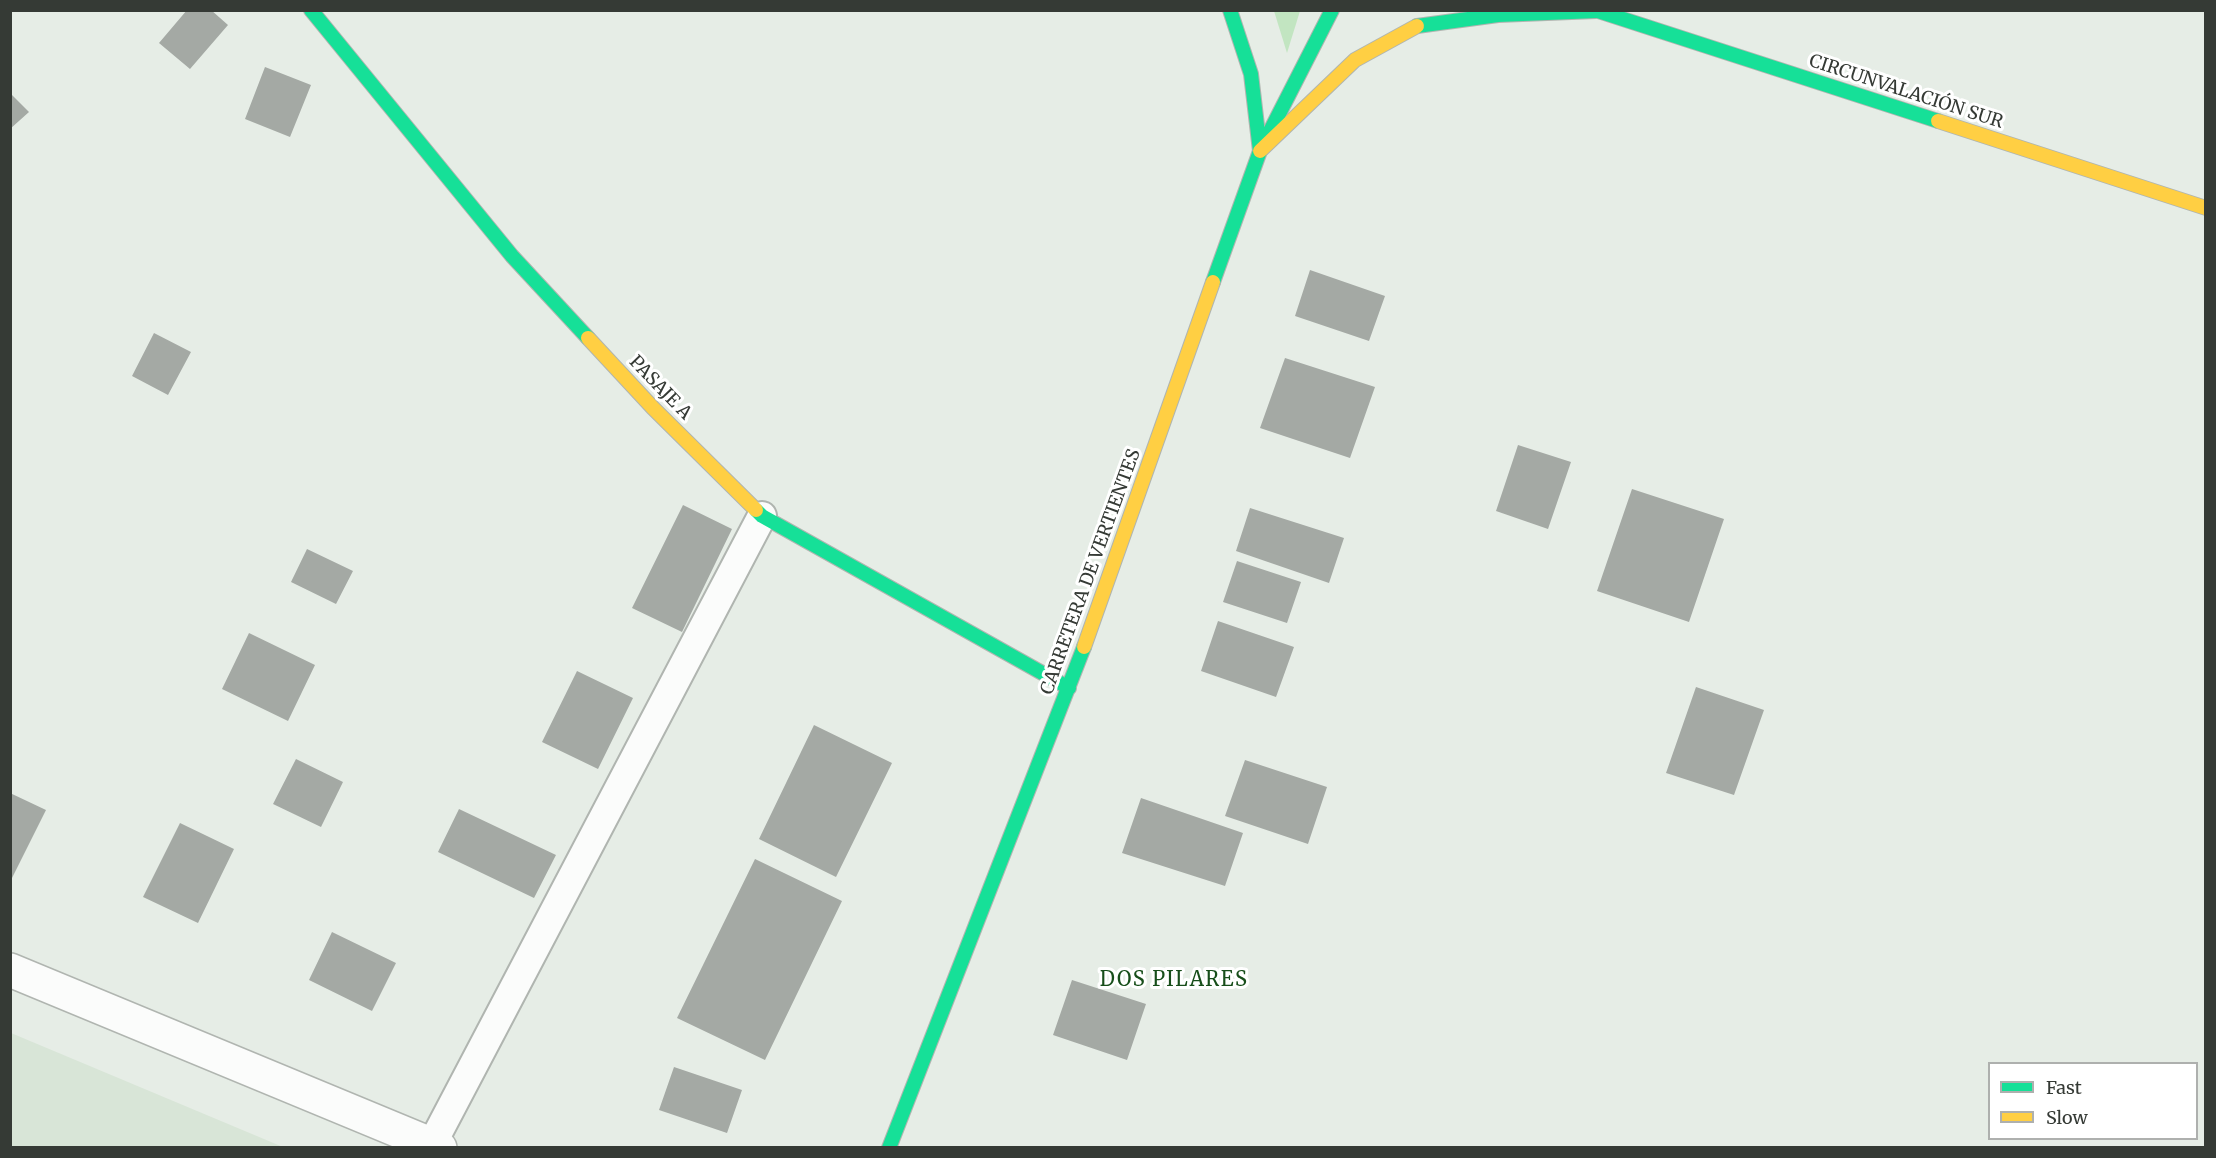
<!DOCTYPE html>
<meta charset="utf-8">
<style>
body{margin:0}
#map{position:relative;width:2216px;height:1158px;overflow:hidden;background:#e6ede6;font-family:Merriweather,serif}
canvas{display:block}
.frame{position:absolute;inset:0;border:12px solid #353a35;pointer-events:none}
.legend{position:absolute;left:1988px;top:1062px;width:210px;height:78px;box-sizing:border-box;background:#fff;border:2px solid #aeb0ae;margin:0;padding:8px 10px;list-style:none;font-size:18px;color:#353a35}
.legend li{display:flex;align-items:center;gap:12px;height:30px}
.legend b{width:30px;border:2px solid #aeb0ae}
</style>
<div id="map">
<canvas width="2216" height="1158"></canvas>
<div class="frame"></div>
<ul class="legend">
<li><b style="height:8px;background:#16e098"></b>Fast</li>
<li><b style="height:8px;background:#ffcf43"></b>Slow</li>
</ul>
</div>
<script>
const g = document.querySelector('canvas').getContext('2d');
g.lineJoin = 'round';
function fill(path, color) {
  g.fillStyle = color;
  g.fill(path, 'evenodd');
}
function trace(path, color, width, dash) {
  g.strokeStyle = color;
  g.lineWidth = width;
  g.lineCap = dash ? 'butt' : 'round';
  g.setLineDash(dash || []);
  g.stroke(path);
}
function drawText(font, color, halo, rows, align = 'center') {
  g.font = font + ' Merriweather,serif';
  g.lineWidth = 6;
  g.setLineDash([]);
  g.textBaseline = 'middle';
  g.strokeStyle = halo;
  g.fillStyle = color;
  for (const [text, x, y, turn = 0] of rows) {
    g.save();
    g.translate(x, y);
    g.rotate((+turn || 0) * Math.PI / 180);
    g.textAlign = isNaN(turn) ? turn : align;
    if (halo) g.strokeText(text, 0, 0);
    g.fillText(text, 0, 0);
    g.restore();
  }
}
fill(new Path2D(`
 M10,1033H11L283,1147H11Z`), '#d8e5d7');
fill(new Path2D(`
 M1274,11H1300L1287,53Z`), '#c2e5c1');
fill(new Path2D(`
 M187,10H211L228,25L190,69L159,43Z
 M265,67L311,85L290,137L245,119Z
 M10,93L29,112L10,129Z
 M1310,270L1385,296L1369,341L1295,316Z
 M154,333L191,352L168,395L132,376Z
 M1285,358L1375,387L1350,458L1260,428Z
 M1518,445L1571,462L1548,529L1496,511Z
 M1632,489L1724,519L1689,622L1597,591Z
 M683,505L732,529L682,632L632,608Z
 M1250,508L1344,538L1329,583L1236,551Z
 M307,549L353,571L336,604L291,582Z
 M1237,561L1301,582L1287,623L1223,602Z
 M1218,621L1294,647L1276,697L1201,671Z
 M249,633L315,665L288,721L222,689Z
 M577,671L633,698L598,769L542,742Z
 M1696,687L1764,710L1734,795L1666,773Z
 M814,725L892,763L836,877L759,839Z
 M296,759L343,782L321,827L273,804Z
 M1245,760L1327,787L1308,844L1225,816Z
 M10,793L46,810L10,882Z
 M1141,798L1243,833L1225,886L1122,853Z
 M459,809L556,855L534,898L438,852Z
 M180,823L234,849L198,923L143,897Z
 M755,859L842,901L765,1060L677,1018Z
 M332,932L396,963L372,1011L309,980Z
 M1072,980L1146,1004L1127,1060L1053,1035Z
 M674,1067L742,1090L727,1133L659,1110Z`), '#a4a9a4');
const lane = new Path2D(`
 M432,1144L762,516`);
const street = new Path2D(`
 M10,970L440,1148`);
const fast = new Path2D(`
 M311,10L512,256L588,338
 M1230,10L1251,74L1260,151
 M1595,10L1938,121
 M1417,26L1498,15L1596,11
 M1213,282L1260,151L1332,10
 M756,510L762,516L1069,688
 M889,1148L1084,647`);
const slow = new Path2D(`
 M1938,121L2206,208
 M1260,151L1355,60L1417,26
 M588,338L653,408L756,510
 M1084,647L1213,282`);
trace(lane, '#b0b5b0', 32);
trace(street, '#b0b5b0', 36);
trace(fast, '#b0b5b0', 16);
trace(slow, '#b0b5b0', 16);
trace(lane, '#fbfcfb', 28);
trace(street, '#fbfcfb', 33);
trace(fast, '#16e098', 14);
trace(slow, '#ffcf43', 14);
drawText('18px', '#353a35', '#fff', [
 ["CIRCUNVALACIÓN SUR",1906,92,18],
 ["PASAJE A",660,388,46],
 ["CARRETERA DE VERTIENTES",1091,572,-70]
]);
g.letterSpacing = '1.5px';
drawText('20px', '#174e1a', '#fff', [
 ["DOS PILARES",1174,980]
]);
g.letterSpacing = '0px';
</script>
